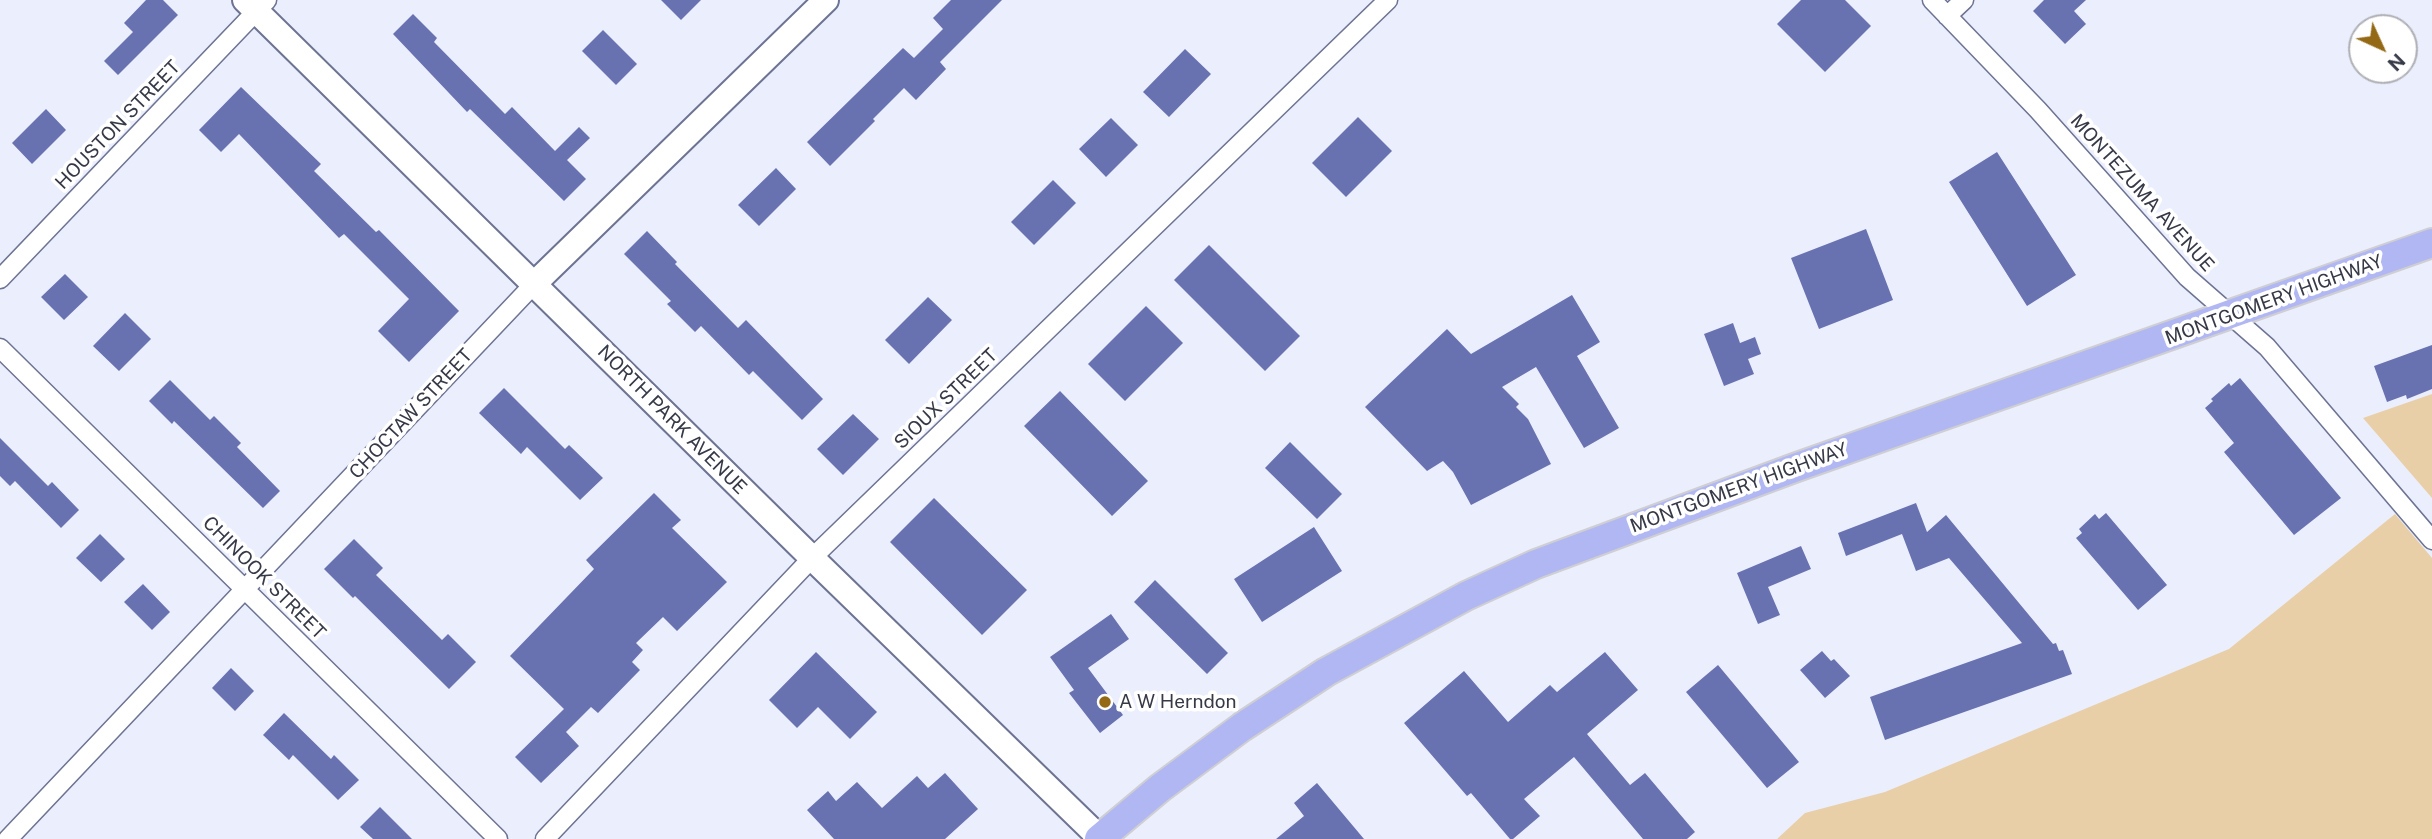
<!DOCTYPE html>
<style>
body{margin:0}
#map{position:relative;width:2432px;height:839px;overflow:hidden;background:#ebeefc;font-family:"Public Sans",sans-serif}
canvas{display:block}
.north{position:absolute;left:2348px;top:14px;width:70px;height:70px;box-sizing:border-box;background:#fff;border:2px solid #afb0b5;border-radius:50%;rotate:135deg;font-size:19px;font-weight:700;line-height:28px;text-align:center;color:#363946}
.north::after{content:'';display:block;margin:auto;width:24px;height:32px;background:#946915;clip-path:polygon(50% 0,100% 100%,50% 72%,0 100%)}
</style>
<div id="map">
<canvas width="2432" height="839"></canvas>
<div class="north">N</div>
</div>
<script>
const g = document.querySelector('canvas').getContext('2d');
g.lineJoin = 'round';
function fill(path, color) {
  g.fillStyle = color;
  g.fill(path, 'evenodd');
}
function trace(path, color, width, dash) {
  g.strokeStyle = color;
  g.lineWidth = width;
  g.lineCap = dash ? 'butt' : 'round';
  g.setLineDash(dash || []);
  g.stroke(path);
}
function drawText(font, color, halo, rows, align = 'center') {
  g.font = font + ' "Public Sans",sans-serif';
  g.lineWidth = 7;
  g.setLineDash([]);
  g.textBaseline = 'middle';
  g.strokeStyle = halo;
  g.fillStyle = color;
  for (const [text, x, y, turn = 0] of rows) {
    g.save();
    g.translate(x, y);
    g.rotate((+turn || 0) * Math.PI / 180);
    g.textAlign = isNaN(turn) ? turn : align;
    if (halo) g.strokeText(text, 0, 0);
    g.fillText(text, 0, 0);
    g.restore();
  }
}
fill(new Path2D(`
 M2432,394V498L2363,418Z
 M2395,514L2432,558V839H1777L1805,813L1885,792L2229,649Z`), '#e8cfa8');
fill(new Path2D(`
 M146,0H163L178,15L118,75L104,61L133,32L124,23Z
 M661,0H701L681,20Z
 M951,0H1002L940,62L946,69L916,100L904,88L873,119L875,121L830,166L807,142L903,48L914,58L943,29L933,18Z
 M1801,0H1845L1871,26L1825,72L1777,24Z
 M2044,0H2086L2074,11L2086,24L2065,44L2033,11Z
 M413,14L437,38L434,42L505,114L512,107L555,151L579,127L590,138L567,160L586,179L564,201L470,109L467,112L393,34Z
 M603,30L637,64L616,85L582,51Z
 M1185,49L1211,74L1169,117L1143,92Z
 M241,87L321,164L314,171L376,232L379,230L459,311L409,362L378,331L409,299L344,234L339,238L239,134L221,152L199,130Z
 M46,109L66,130L32,164L12,143Z
 M1358,117L1392,151L1346,197L1312,163Z
 M1111,118L1138,145L1106,177L1079,149Z
 M1997,152L2076,275L2027,306L1949,182Z
 M776,168L796,189L759,226L738,205Z
 M1053,180L1076,203L1034,245L1011,222Z
 M1866,229L1893,300L1819,329L1791,258Z
 M647,231L677,262L675,264L738,328L746,320L823,399L802,420L753,371L749,375L701,326L695,332L667,304L671,301L624,254Z
 M1209,245L1300,336L1265,371L1174,280Z
 M65,274L88,297L64,320L41,297Z
 M1572,295L1600,342L1577,356L1619,428L1584,448L1536,367L1502,387L1519,404L1516,407L1528,419L1551,464L1471,505L1453,472L1443,461L1427,471L1365,407L1447,329L1471,354Z
 M928,297L952,320L909,364L885,340Z
 M1146,306L1183,343L1125,401L1088,364Z
 M125,313L151,339L119,371L93,346Z
 M1733,323L1740,343L1755,337L1761,354L1748,359L1754,374L1724,386L1704,334Z
 M2432,345V389L2407,399L2406,395L2387,402L2374,366Z
 M2240,378L2341,498L2294,535L2224,452L2234,443L2205,408L2213,401L2211,399L2229,383L2231,386Z
 M170,380L210,420L214,416L241,443L237,447L280,491L263,508L174,421L172,424L149,401Z
 M504,388L565,449L569,445L603,478L580,500L527,447L521,454L479,413Z
 M1060,391L1148,481L1112,516L1024,426Z
 M853,414L879,439L843,475L817,449Z
 M0,438L48,486L52,482L79,510L61,528L15,481L10,486L0,476Z
 M1290,442L1342,494L1317,519L1265,468Z
 M654,493L681,520L672,528L727,582L677,631L663,617L636,643L643,650L632,662L640,670L598,713L591,707L566,732L579,746L541,783L515,757L564,709L510,656L594,569L586,560Z
 M934,498L1027,590L982,635L890,542Z
 M1916,503L1927,532L1946,515L2053,644L2056,643L2059,651L2063,650L2072,674L1885,740L1870,697L2022,643L1949,558L1916,571L1902,534L1846,556L1838,533Z
 M2106,513L2167,585L2138,610L2076,538L2082,533L2079,529L2095,514L2099,519Z
 M1314,527L1342,571L1262,622L1234,579Z
 M100,534L125,559L101,582L76,558Z
 M354,539L383,568L376,575L442,640L448,634L476,662L449,689L355,596L353,598L324,569Z
 M1801,546L1811,569L1768,587L1780,615L1758,624L1737,573Z
 M1155,580L1228,653L1207,674L1134,602Z
 M143,584L170,612L152,630L124,602Z
 M1111,614L1129,639L1088,668L1123,715L1100,733L1069,693L1074,690L1050,657Z
 M1822,651L1831,661L1834,659L1850,676L1825,698L1800,670Z
 M816,652L877,712L850,739L818,707L797,728L769,700Z
 M1605,652L1638,690L1587,734L1630,785L1645,773L1695,832L1687,839H1643L1574,757L1524,799L1540,816L1513,839H1510L1471,793L1467,796L1404,723L1464,671L1508,722L1550,685L1557,692Z
 M1718,665L1799,762L1767,788L1686,692Z
 M231,668L254,691L235,711L212,688Z
 M284,713L331,759L334,755L359,780L338,800L293,755L289,760L263,735Z
 M945,773L978,809L945,839H834L807,810L828,791L836,801L857,782L882,808L917,776L928,788Z
 M1317,783L1364,839H1276L1304,816L1294,803Z
 M380,807L412,839H373L360,827Z`), '#6872b1');
const street = new Path2D(`
 M1932,0L2038,110L2187,277L2267,347L2432,540
 M1947,16L1964,0
 M0,279L267,0
 M0,348L498,839
 M8,839L534,284
 M545,839L812,558L1388,0`);
const secondary = new Path2D(`
 M245,0L812,558L1100,838
 M534,284L826,0`);
const primary = new Path2D(`
 M1099,839L1160,788L1242,727L1326,672L1466,596L1536,564L1797,467L2432,243`);
trace(street, '#6d7392', 21);
trace(secondary, '#6d7392', 28);
trace(primary, '#cfcfd3', 32);
trace(street, '#fff', 18);
trace(secondary, '#fff', 24);
trace(primary, '#b0b7f3', 28);
for (const [x, y, r, color] of [
 [1105,702,7,"#946915"]
]) {
  const dot = new Path2D();
  dot.arc(x, y, r, 0, 2 * Math.PI);
  g.fillStyle = color;
  g.fill(dot);
  trace(dot, '#fff', 2.5);
}
drawText('19px', '#363946', '#fff', [
 ["HOUSTON STREET",118,125,-46],
 ["MONTEZUMA AVENUE",2142,193,48],
 ["MONTGOMERY HIGHWAY",2274,300,-20],
 ["SIOUX STREET",946,399,-44],
 ["CHOCTAW STREET",411,414,-47],
 ["NORTH PARK AVENUE",672,420,45],
 ["MONTGOMERY HIGHWAY",1739,488,-20],
 ["CHINOOK STREET",264,578,45]
]);
drawText('19px', '#363946', '#fff', [
 ["A W Herndon",1119,702]
], 'left');
</script>
